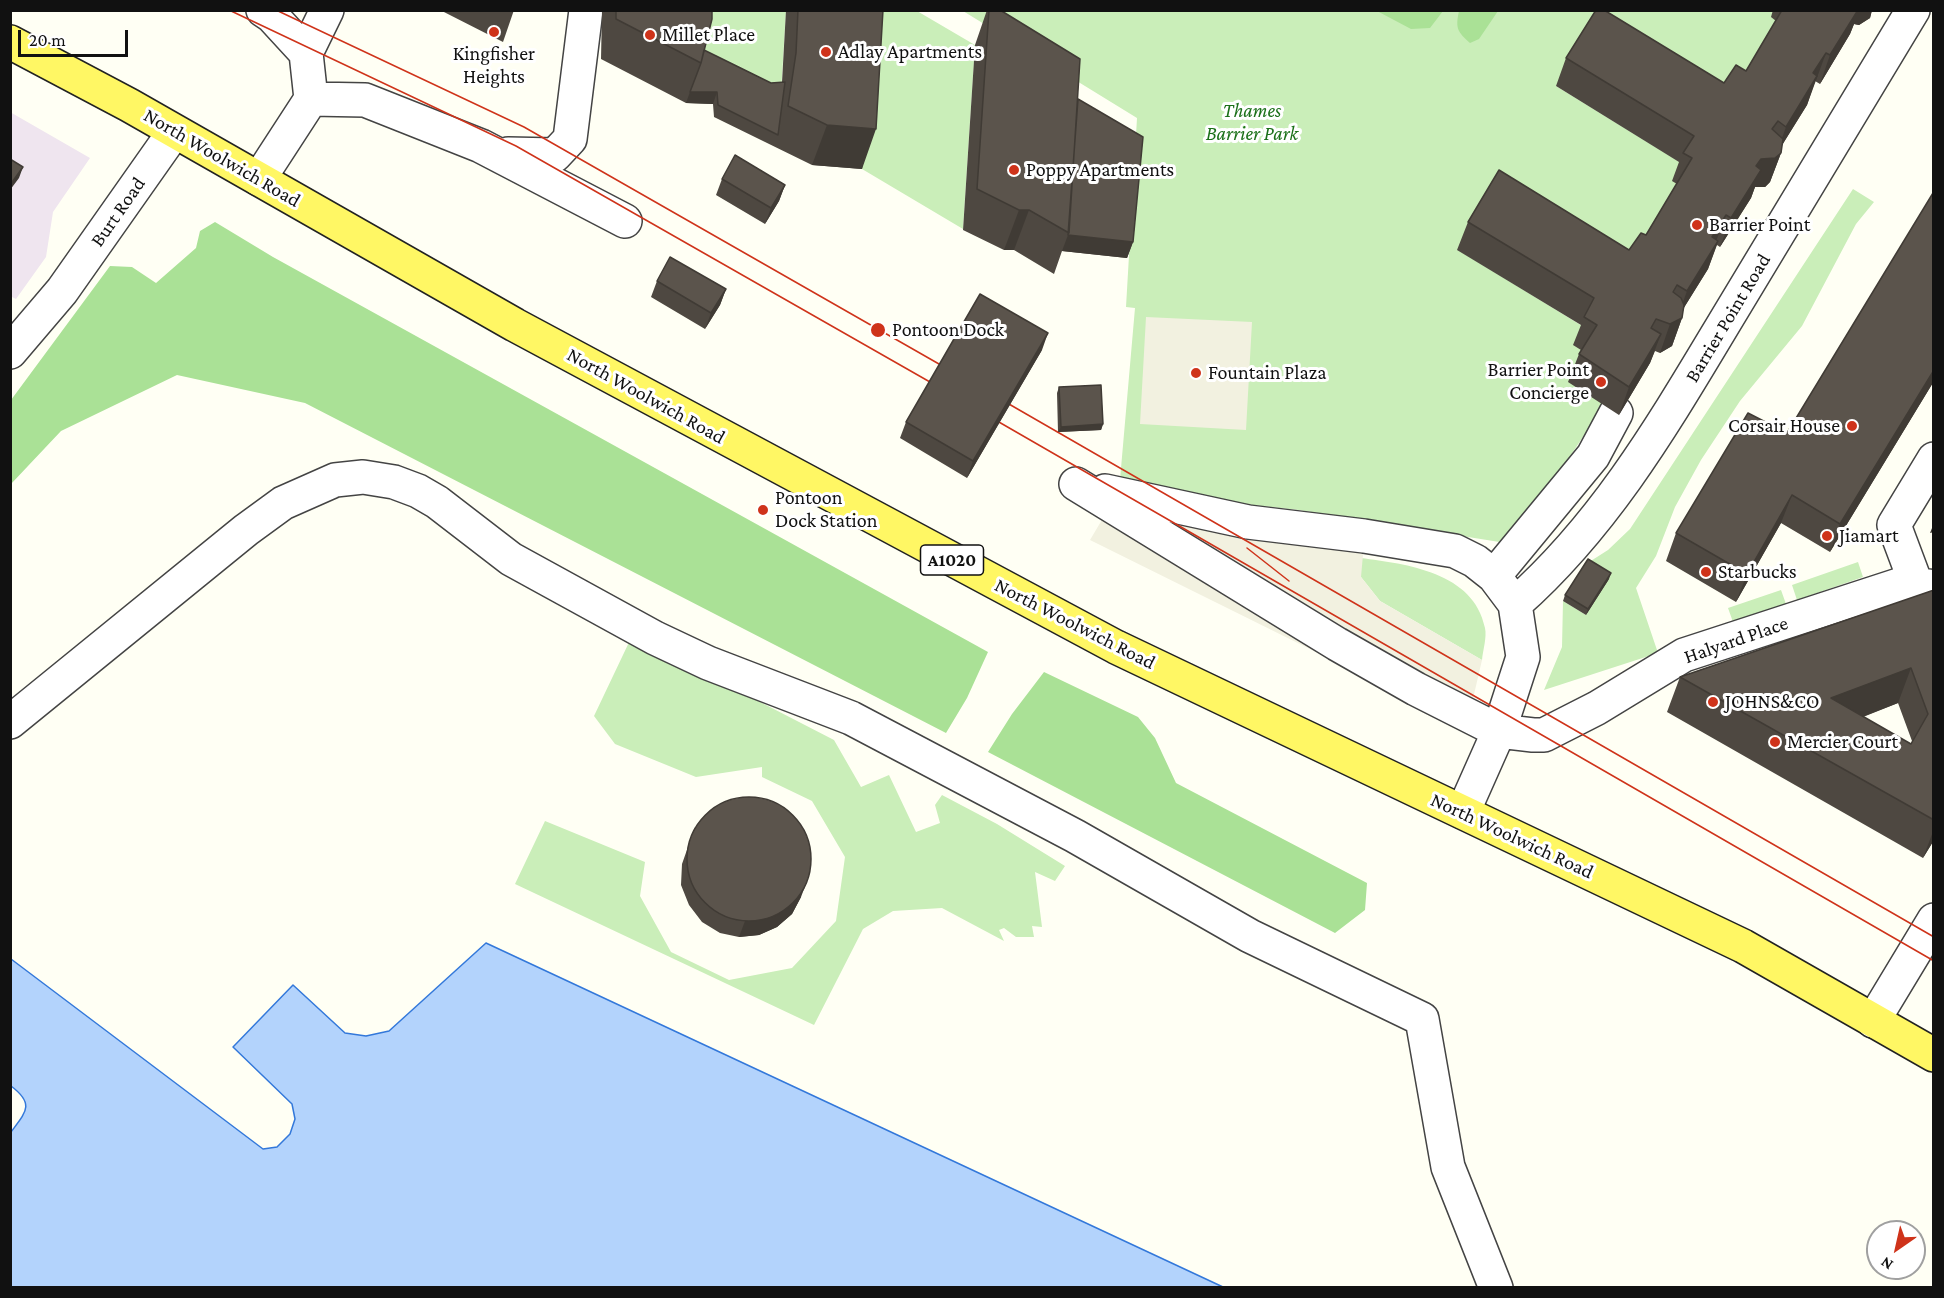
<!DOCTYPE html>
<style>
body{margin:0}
#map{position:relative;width:1944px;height:1298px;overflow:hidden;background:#fffff4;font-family:"Crimson Pro",serif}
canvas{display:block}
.frame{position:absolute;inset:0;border:12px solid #111;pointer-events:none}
.north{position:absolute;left:1866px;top:1220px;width:60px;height:60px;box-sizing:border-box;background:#fff;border:2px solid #a0a0a0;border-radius:50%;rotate:214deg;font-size:16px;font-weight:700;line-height:24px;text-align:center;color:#111}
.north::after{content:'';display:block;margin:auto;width:21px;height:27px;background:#cf331a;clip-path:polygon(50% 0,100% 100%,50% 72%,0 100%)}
.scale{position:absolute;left:18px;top:30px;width:110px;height:27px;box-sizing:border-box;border:3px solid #111;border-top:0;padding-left:8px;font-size:18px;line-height:21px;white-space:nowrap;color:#111;-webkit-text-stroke:4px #fff;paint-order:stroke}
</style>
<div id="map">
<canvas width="1944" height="1298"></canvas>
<div class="frame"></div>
<div class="north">N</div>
<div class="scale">20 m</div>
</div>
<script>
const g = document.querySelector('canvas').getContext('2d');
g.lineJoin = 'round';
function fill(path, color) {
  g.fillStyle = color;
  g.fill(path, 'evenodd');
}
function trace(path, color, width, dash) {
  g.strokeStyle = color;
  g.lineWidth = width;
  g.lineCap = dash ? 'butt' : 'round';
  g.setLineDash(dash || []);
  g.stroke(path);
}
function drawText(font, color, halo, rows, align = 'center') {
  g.font = font + ' "Crimson Pro",serif';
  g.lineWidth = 6;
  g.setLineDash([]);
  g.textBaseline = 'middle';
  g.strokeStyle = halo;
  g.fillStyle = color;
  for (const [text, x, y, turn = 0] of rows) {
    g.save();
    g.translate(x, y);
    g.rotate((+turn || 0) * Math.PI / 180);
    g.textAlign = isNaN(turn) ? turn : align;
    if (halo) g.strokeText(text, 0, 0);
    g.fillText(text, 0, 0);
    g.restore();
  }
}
fill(new Path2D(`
 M10,112L90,158L53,212L46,257L16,299L10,296Z`), '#efe5ef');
fill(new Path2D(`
 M1775,10L1781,24L1736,100L1556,86L1683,164L1682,187L1635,264L1458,250L1584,327L1587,354L1604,405L1512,544L1299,510L1119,491L1135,308L1126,307L1137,118L963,11Z
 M698,11H786L781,93L698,60Z
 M871,11H917L975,45L963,229L862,169Z
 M1853,189L1874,202L1856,224L1802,326L1740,401L1701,460L1675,507L1656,556L1636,588L1658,653L1544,690L1562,647L1563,601L1586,615V564L1608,550L1630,529Z
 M1361,558C1406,564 1474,572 1485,628C1487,637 1483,650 1482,660L1380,601L1361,577Z
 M1858,562L1863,577L1797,600L1792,585Z
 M1781,590L1786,604L1733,622L1728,608Z
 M632,636L834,740L861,787L889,775L916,832L940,823L935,805L942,795L997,824L1065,866L1055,881L1035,872L1042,927L1032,926L1034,937H1016L1004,928L999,930L1004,941L942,908L893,911L863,929L814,1025L515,884L545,821L645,862L640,896L671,952L729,980L792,968L836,921L845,857L812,801L762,777V767L696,777L615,744L594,716Z`), '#caeeb9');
fill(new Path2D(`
 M1377,11H1443L1430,28L1411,29Z
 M1459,11V10L1498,11L1479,39L1470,43C1458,32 1455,29 1459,11Z
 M215,222L273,257L988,652L967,698L946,733L305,403L177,375L61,431L11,484V400L110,266L132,267L156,283L196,248L200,231Z
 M1044,672L1138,717L1155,738L1176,783L1367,883L1365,910L1335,933L988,752L1012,714Z`), '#aae196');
fill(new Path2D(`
 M1146,317L1252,322L1246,430L1140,424Z
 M1119,491L1231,502L1366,521L1361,577L1380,601L1482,660L1469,716L1330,659L1090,540Z`), '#f2f1e0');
const water = new Path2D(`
 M486,943L1223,1287H11V1132C26,1112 35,1104 11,1086V959L263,1149L277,1147L290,1134L295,1119L292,1104L233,1047L293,985L345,1033L366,1036L389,1031Z`);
fill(water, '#b3d3fc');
trace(water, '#3378da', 1.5);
const minor = new Path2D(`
 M263,10L272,16L306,53
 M311,99L365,100L481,146L625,221
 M508,154L555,155L570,139L586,10
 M259,179L311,99L306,53L327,10
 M10,352L62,291L174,132
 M1076,484L1337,644L1416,689L1499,731L1533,735H1544L1597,708L1684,655L1914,580
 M1105,491L1248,522L1364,536L1455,551L1475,561L1494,576L1515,604L1523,657L1499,731L1463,812
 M1494,576L1593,456L1616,413
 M1929,586L1918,589L1894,525L1934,459
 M1515,604C1609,521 1668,416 1732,310C1793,210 1853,110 1913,10
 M10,722L246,530L283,503L335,480L363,477L394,482L418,491L437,502L511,559L655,638L708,663L851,718L1075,836L1250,936L1422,1019L1448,1167L1496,1288
 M1873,1021L1934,920`);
const major = new Path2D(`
 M10,42L129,105L515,325L1116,647L1743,946L1934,1055`);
trace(minor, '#444', 36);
trace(major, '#222', 36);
trace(minor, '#fff', 33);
trace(major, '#fff764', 33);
trace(new Path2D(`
 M229,10L516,146L944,390
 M276,10L524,127L953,372
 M995,396L1934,937
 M985,414L1934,961
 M1247,548L1289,581`), '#cf331a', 1.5);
fill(new Path2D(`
 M440,10H514L503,42Z
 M602,10H712L704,50L771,83L782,82L786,10H883L862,169L812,165L714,117L713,104L686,103L601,59Z
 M987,10H1000L1078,99L1133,242L1127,258L1062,251L1054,274L1014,250H1004L963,230L975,45Z
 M1773,10H1872L1870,18L1859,25L1854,24L1850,34L1820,84L1815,81L1807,105L1782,145L1781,153L1770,182L1765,187H1755L1751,198L1720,247L1717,245L1708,269L1683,309L1682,318L1672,346L1660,353L1655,351L1650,363L1619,415L1568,382L1579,354L1581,350L1573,345L1581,325L1457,250L1468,222L1629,250L1646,235L1677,184L1672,181L1679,162L1556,86L1566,58L1724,83L1746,71L1776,21L1771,17Z
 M722,179L785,185L779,201L765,224L716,195Z
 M1934,193V381L1830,552L1781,523L1736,602L1666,561L1676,533L1787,433Z
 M657,281L726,289L720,305L705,329L651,297Z
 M1042,350L967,478L900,438L906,422Z
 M1059,387L1103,424L1101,430L1058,432L1057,393Z
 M1609,579L1586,615L1563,601L1565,595Z
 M1934,590V840L1923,858L1667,712L1680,677ZM1898,703L1912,741L1911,744L1863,717Z
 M695,827L801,897L792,914L777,927L759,935L739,937L720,933L702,922L689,905L681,885L682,864Z`), '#4e4841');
fill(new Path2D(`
 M1856,10H1872L1870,18L1859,25L1854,24L1850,34L1820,84L1830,55Z
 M1826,53L1807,105L1776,155L1786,127L1813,73Z
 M690,92H717L713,104L686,103Z
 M827,125L876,129L862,169L812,165Z
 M1781,153L1770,182L1765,187H1755L1751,198L1720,247L1731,218L1756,166L1761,159Z
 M23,167L19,178L10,190V185Z
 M785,185L779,201L765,224L771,208Z
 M1019,210H1029L1014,250H1004Z
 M1726,215L1715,244L1712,237Z
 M1068,235L1133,242L1127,258L1062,251Z
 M1718,241L1708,269L1677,319L1687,291Z
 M726,289L720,305L705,329L711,313Z
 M1682,318L1672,346L1660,353L1670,324Z
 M1048,333L1042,350L967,478L973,461Z
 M1661,334L1650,363L1619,415L1629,387Z
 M1934,370V381L1830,552L1840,524Z
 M1103,424L1101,430L1058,432L1061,427Z
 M1792,495L1781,523L1736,602L1747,574Z
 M1934,523V532L1930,533Z
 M1611,573L1609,579L1586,615L1588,609Z
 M1911,668L1898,703L1818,734L1831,698Z
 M1934,829V840L1923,858Z
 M807,881L801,897L792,914L777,927L759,935L739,937L745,921Z`), '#403b35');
const building = new Path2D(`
 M616,10H712V19L701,63L616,19Z
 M798,10H883L876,129L827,125L788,106L796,53Z
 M989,10H1000L1080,59L1069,233L1029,210H1019L977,189Z
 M1596,10H1604L1724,83L1736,65L1746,71L1782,10H1858L1830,55L1826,53L1813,73L1817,76L1786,127L1778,121L1772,129L1783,139L1781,153L1775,158L1761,159L1756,166L1761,170L1731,218L1726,215L1712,237L1718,241L1687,291L1677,285L1673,292L1681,298L1684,305L1682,318L1670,324L1656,319L1651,328L1661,334L1629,387L1579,354L1597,325L1584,317L1594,298L1468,222L1499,170L1629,250L1641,233L1646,235L1692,158L1683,153L1694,136L1566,58Z
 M704,50L771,83L785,82L778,135L718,105L717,92H690L701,63Z
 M1078,99L1143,137L1133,242L1068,235Z
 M735,155L785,185L771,208L722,179Z
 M10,159L23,167L10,185Z
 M1933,193H1934V370L1840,524L1792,495L1747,574L1676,533L1748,413L1787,433Z
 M670,257L726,289L711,313L657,281Z
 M980,294L1048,333L973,461L906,422Z
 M1101,385L1103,424L1061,427L1059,387Z
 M1588,559L1611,573L1588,609L1565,595Z
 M1934,590V820L1680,677ZM1911,668L1928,714L1911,744L1831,698Z
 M687 859a62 62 0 1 1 124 0a62 62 0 1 1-124 0Z`);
fill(building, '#5b544c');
trace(building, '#403b35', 1.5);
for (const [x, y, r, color] of [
 [494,32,6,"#cf331a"],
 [650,35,6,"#cf331a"],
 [826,52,6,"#cf331a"],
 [1014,170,6,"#cf331a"],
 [1697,225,6,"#cf331a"],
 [878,330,8,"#cf331a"],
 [1196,373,6,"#cf331a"],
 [1601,382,6,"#cf331a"],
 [1852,426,6,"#cf331a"],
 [763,510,6,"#cf331a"],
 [1827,536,6,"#cf331a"],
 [1706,572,6,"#cf331a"],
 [1713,702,6,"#cf331a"],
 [1775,742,6,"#cf331a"]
]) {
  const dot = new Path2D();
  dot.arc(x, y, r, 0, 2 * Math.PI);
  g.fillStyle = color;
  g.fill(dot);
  trace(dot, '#fff', 2);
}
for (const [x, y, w] of [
 [952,560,63]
]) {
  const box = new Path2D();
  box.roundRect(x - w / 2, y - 15, w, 30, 4.5);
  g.fillStyle = '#fff';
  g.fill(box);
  trace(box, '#111', 1.5);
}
drawText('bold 18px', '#111', null, [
 ["A1020",952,560]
]);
drawText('20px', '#111', '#fff', [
 ["Millet Place",662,35],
 ["Adlay Apartments",838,52],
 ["Kingfisher",494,54,"center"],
 ["Heights",494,77,"center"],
 ["Poppy Apartments",1026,170],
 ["Barrier Point",1709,225],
 ["Pontoon Dock",892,330],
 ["Barrier Point",1589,370,"right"],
 ["Concierge",1589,393,"right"],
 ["Fountain Plaza",1208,373],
 ["Corsair House",1840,426,"right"],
 ["Pontoon",775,498],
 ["Dock Station",775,521],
 ["Jiamart",1839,536],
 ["Starbucks",1718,572],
 ["JOHNS&CO",1725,702],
 ["Mercier Court",1787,742]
], 'left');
drawText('italic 20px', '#1b7019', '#fff', [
 ["Thames",1252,111],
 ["Barrier Park",1252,134]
]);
drawText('20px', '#111', '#fff', [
 ["North Woolwich Road",222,158,30],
 ["Burt Road",118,212,-55],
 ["Barrier Point Road",1728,318,-59],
 ["North Woolwich Road",646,396,29],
 ["North Woolwich Road",1075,624,27],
 ["Halyard Place",1736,640,-19],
 ["North Woolwich Road",1512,836,25]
]);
</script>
